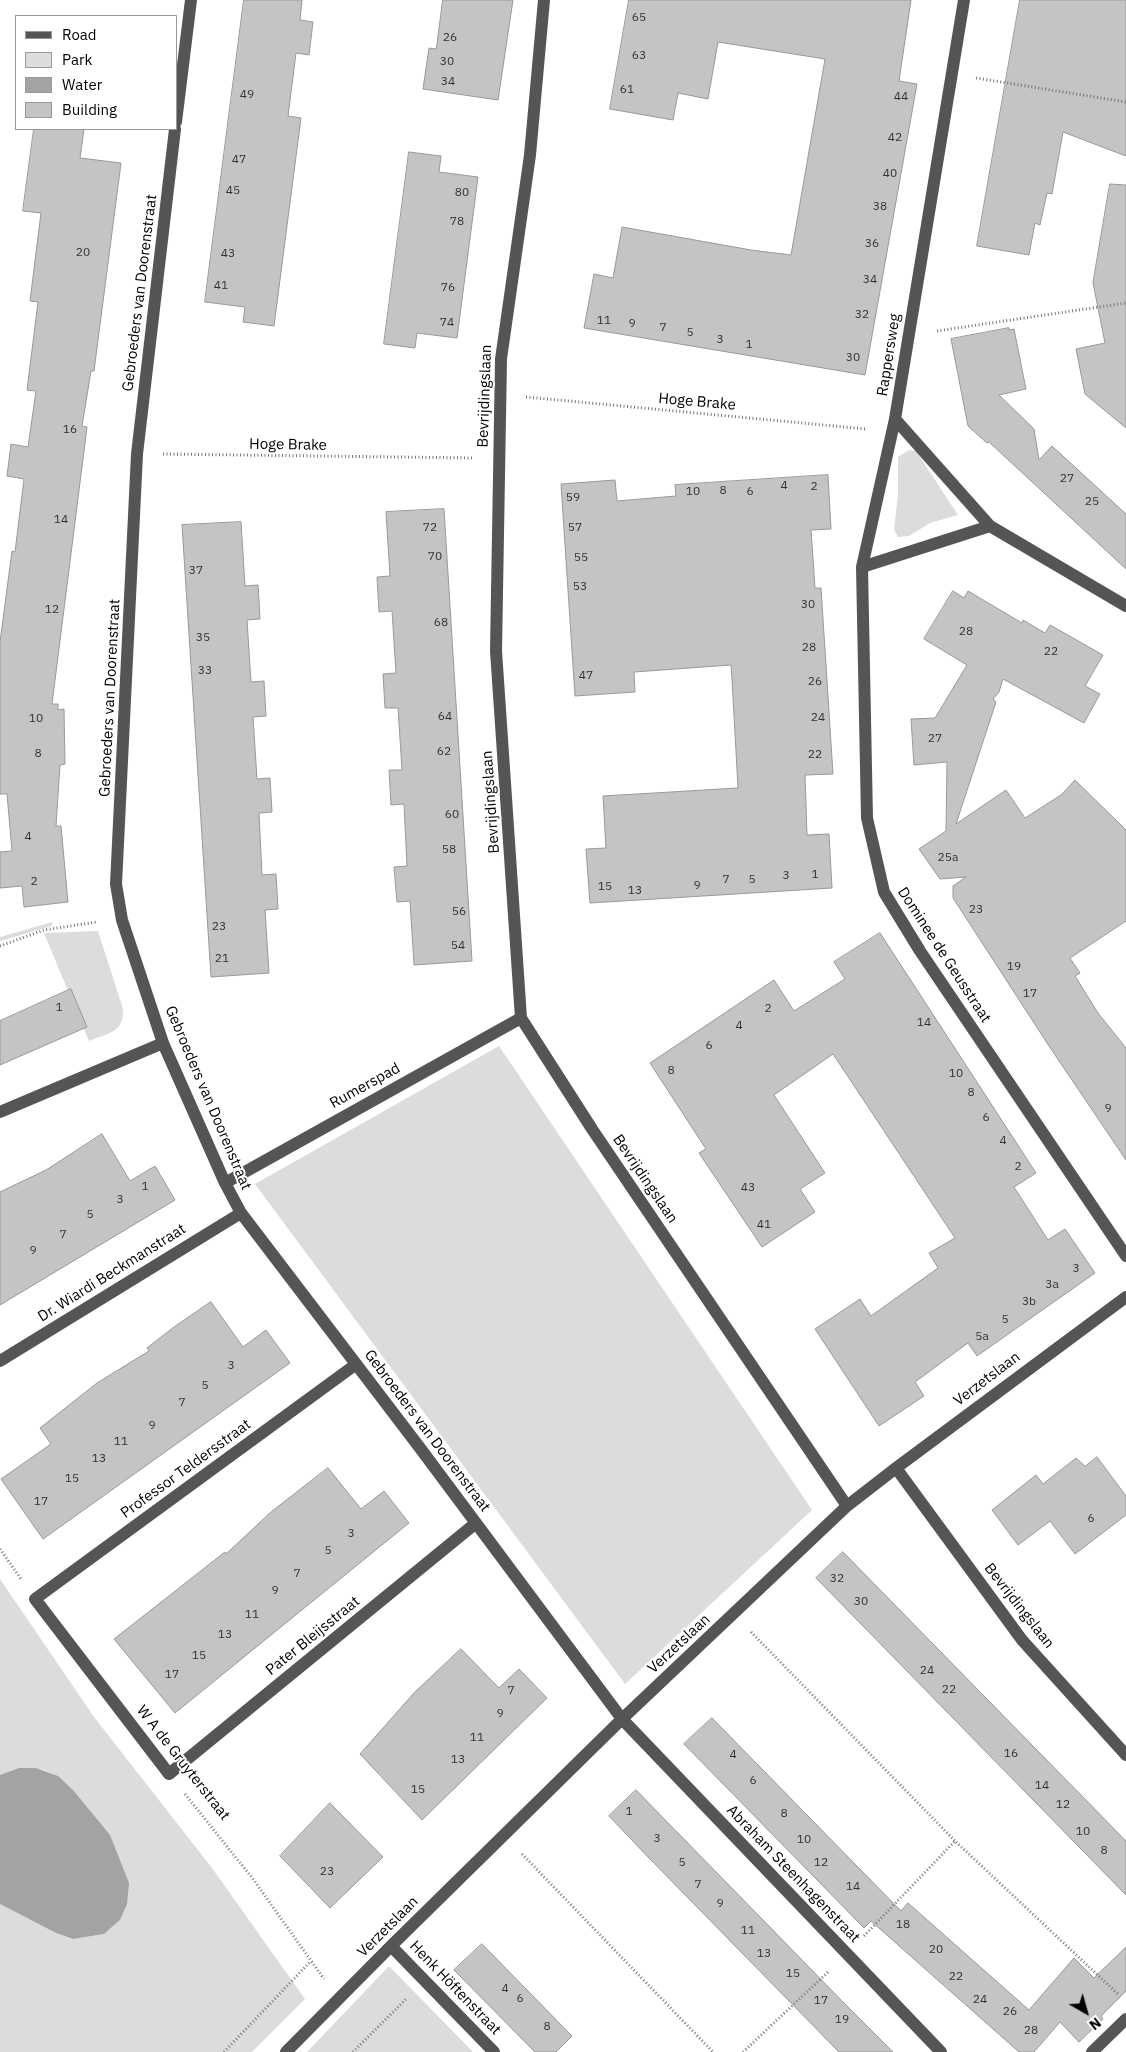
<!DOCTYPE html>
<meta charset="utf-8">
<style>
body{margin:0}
#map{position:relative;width:1126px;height:2052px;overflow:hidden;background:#fff;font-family:"IBM Plex Sans",sans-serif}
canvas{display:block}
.legend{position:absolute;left:15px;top:15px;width:162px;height:115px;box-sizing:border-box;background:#fff;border:1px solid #999;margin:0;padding:6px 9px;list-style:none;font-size:15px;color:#000}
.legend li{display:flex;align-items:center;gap:10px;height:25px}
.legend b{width:25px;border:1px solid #999}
.north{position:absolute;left:1061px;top:1987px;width:50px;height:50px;-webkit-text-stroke:4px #fff;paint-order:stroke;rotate:142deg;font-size:14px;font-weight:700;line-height:20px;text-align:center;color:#000}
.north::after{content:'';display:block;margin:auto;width:18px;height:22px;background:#000;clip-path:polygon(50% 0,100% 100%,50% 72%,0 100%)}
</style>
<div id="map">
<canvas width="1126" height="2052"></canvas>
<ul class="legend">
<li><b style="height:6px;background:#555"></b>Road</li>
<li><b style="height:14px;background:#dcdcdc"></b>Park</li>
<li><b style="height:14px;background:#a3a3a3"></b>Water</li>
<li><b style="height:14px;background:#c4c4c4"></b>Building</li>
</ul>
<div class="north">N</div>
</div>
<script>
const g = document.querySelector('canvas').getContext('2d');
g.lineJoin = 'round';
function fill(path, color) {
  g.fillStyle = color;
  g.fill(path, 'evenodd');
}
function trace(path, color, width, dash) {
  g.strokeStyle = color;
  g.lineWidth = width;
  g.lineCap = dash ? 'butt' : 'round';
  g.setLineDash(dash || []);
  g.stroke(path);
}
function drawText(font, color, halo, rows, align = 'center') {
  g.font = font + ' "IBM Plex Sans",sans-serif';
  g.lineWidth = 4;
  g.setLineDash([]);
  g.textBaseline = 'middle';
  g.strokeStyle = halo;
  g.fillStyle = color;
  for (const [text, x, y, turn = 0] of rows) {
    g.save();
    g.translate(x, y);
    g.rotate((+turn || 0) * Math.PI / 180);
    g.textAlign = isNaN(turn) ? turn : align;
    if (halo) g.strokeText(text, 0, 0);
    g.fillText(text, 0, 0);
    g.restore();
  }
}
fill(new Path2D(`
 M909,450L916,451L958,515L930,523L909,536L898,537L894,530L898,494V457Z
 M52,922V926L0,941V937Z
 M98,931L123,1009C124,1033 108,1033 89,1041L44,933Z
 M499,1046L812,1510L625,1684L255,1184Z
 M0,1579L94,1717L212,1868L305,1999L252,2052H0V1904L56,1933L73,1939L104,1934L120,1920L73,1790C48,1766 33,1763 0,1775Z
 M389,1966L473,2052H307Z`), '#dcdcdc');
fill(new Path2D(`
 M19,1768H36L58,1776L73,1790L110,1835L129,1883L127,1904L120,1920L104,1934L73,1939L56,1933L0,1904V1775Z`), '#a3a3a3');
const building = new Path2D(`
 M244,0H302L300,20L313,22L309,55L296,53L292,85L288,116L301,118L274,326L243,322L245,307L205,302Z
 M443,0H513L498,100L423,89L429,48L436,49Z
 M629,0H911L899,81L917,84L865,375L584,328L594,274L613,278L622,227L751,250L791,255L825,59L718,42L708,99L678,93L673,120L610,109Z
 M1020,0H1126V156L1063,132L1052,194L1047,193L1040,225L1035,223L1029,255L977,246Z
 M34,129H84L80,158L121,163L94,371H91L82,426L87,427L52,704H58V710L64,709L65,764L60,765L56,826H61L68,902L24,907L22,886L0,888V852L12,851L7,794H0V642L12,551L15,552L24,479L7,476L11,444L28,447L36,391L27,390L38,302L30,301L41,213L23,211Z
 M409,152L441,156L439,172L478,177L457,338L417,333L415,348L384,344Z
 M1110,184L1126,185V428L1085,394L1076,349L1105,343L1093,283Z
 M1009,328V330L1014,329L1026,389L999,395L1034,429L1039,460L1052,446L1126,514V569L989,442L987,443L968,426L951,339Z
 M828,475L831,529L811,530L815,588H821L833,774L805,775L807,835L829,834L832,888L590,903L586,849L606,848L603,796L738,788L732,679L731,665L634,672L635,692L575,696L561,484L615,480L617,501L676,496L675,485Z
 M444,509L472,961L414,965L410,901L397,902L394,867L407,866L404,804L391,805L389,770H402L398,708H385L383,674L396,673L392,611L379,612L377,577L390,576L386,512Z
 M241,522L245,586L258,585L260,619L247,620L251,682L264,681L266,716L253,717L257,779L270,778L272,812L259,813L262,875L276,874L278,909L265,910L269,973L211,977L182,525Z
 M953,591L964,598L968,591L1022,623L1023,620L1045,633L1050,625L1103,655L1085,686L1100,694L1084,723L1003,679L999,692L993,699L996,702L956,824L1006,790L1025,818L1061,795L1075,780L1126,830V921L1070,958L1080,973L1075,976L1098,1013L1126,1048V1160L1049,1046L953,898V886L966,877L940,879L919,849L946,831L947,762L914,765L911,719L935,718L967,665L924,639Z
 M880,933L1036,1173L1014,1187L1048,1240L1065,1229L1095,1273L977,1356L968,1343L915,1382L924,1396L879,1426L815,1329L860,1299L871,1316L938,1268L929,1253L955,1238L833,1054L774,1095L825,1173L800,1189L815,1212L762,1247L699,1153L706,1149L650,1063L774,980L794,1011L845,979L834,962Z
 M71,989L87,1027L0,1065V1021Z
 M102,1134L130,1181L155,1166L175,1200L0,1305V1192L46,1170Z
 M211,1302L243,1347L266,1330L290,1363L43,1539L1,1479L51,1444L40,1428L97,1383L149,1351L147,1348L174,1327Z
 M1097,1457L1126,1496V1515L1075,1554L1050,1521L1018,1545L992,1510L1036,1475L1043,1484L1076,1458L1085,1466Z
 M328,1468L361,1509L384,1491L409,1523L175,1713L114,1639L225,1552L226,1554L271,1512Z
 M843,1552L1126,1841V1895L816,1578Z
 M461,1649L499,1688L519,1669L547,1698L422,1820L360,1754L414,1693Z
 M712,1718L901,1911L908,1903L1029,2010L1074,1958L1094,1978L1126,1947V1991L1101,2016L1103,2019L1079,2042L1060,2022L1034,2052H1019L871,1921L864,1928L684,1744Z
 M636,1790L846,2005L893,2052H839L647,1856L609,1816Z
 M330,1803L383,1857L330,1908L280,1856Z
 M482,1944L572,2036L556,2052H535L454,1970Z`);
fill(building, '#c4c4c4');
trace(building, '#999', 1);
trace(new Path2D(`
 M976,78L1126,102
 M937,331L1126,303
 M526,397L866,429
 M163,454L474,458
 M0,946L44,930L97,922
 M0,1549L21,1579
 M751,1632L955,1841
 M185,1794L253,1879L324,1979
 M522,1854L713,2052
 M864,1936L955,1841L1119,1995
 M224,2052L311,1961
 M353,2052L406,1999
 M743,2052L828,1972`), '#777', 3, [1, 2.5]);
trace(new Path2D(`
 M544,0L530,155L501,359L496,651L521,1018L592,1129L847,1506
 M964,0L895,419L990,526L1126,606
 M176,122L191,0
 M175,129L137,454L116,884L122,920L163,1043L225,1183L241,1213L420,1448L622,1719L941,2052
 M895,419L862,567L867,818L884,892L920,951L1126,1256
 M862,567L990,526
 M0,1112L163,1043
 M225,1183L521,1018
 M0,1361L241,1213
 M355,1365L35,1599L169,1774L476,1523
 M896,1468L1022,1640L1126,1755
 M391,1946L494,2052
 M286,2052L391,1946L622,1719L847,1506L896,1468L1126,1297
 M1092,2052L1126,2019`), '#555', 12);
drawText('12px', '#313131', null, [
 ["65",639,18],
 ["26",450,38],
 ["63",639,56],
 ["30",447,62],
 ["34",448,82],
 ["61",627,90],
 ["49",247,95],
 ["44",901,97],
 ["42",895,138],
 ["47",239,160],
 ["40",890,174],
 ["45",233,191],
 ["80",462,193],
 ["38",880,207],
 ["78",457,222],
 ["36",872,244],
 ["20",83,253],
 ["43",228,254],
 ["34",870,280],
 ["41",221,286],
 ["76",448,288],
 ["32",862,315],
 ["11",604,321],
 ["74",447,323],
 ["9",632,324],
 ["7",663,328],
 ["5",690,333],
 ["3",720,340],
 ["1",749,345],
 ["30",853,358],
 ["16",70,430],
 ["27",1067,479],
 ["4",784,486],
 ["2",814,487],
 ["8",723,491],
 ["10",693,492],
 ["6",750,492],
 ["59",573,498],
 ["25",1092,502],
 ["14",61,520],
 ["72",430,528],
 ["57",575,528],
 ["70",435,557],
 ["55",581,558],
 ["37",196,571],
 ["53",580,587],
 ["30",808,605],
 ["12",52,610],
 ["68",441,623],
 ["28",966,632],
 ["35",203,638],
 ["28",809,648],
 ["22",1051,652],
 ["33",205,671],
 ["47",586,676],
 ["26",815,682],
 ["64",445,717],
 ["24",818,718],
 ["10",36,719],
 ["27",935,739],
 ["62",444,752],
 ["8",38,754],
 ["22",815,755],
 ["60",452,815],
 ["4",28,837],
 ["58",449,850],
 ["25a",948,858],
 ["1",815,875],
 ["3",786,876],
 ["7",726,880],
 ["5",752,880],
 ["2",34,882],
 ["9",697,886],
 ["15",605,887],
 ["13",635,891],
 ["23",976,910],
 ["56",459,912],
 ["23",219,927],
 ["54",458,946],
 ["21",222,959],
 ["19",1014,967],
 ["17",1030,994],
 ["1",59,1008],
 ["2",768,1009],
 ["14",924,1023],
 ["4",739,1026],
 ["6",709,1046],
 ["8",671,1071],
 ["10",956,1074],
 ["8",971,1093],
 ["9",1108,1109],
 ["6",986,1118],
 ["4",1003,1141],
 ["2",1018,1167],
 ["1",145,1187],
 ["43",748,1188],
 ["3",120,1200],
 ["5",90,1215],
 ["41",764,1225],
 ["7",63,1235],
 ["9",33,1251],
 ["3",1076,1269],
 ["3a",1052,1285],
 ["3b",1029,1302],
 ["5",1005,1320],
 ["5a",982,1337],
 ["3",231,1366],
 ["5",205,1386],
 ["7",182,1403],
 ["9",152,1426],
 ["11",121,1442],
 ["13",99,1459],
 ["15",72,1479],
 ["17",41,1502],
 ["6",1091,1519],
 ["3",351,1534],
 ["5",328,1551],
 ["7",297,1574],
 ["32",837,1579],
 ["9",275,1591],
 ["30",861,1602],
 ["11",252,1615],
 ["13",225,1635],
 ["15",199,1656],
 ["24",927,1671],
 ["17",172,1675],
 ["22",949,1690],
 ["7",511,1691],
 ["9",500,1714],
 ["11",477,1738],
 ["16",1011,1754],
 ["4",733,1755],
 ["13",458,1760],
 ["6",753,1781],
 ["14",1042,1786],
 ["15",418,1790],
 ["12",1063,1805],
 ["1",629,1812],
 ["8",784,1814],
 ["10",1083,1832],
 ["3",657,1839],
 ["10",804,1840],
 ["8",1104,1851],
 ["5",682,1863],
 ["12",821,1863],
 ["23",327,1872],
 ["7",698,1885],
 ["14",853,1887],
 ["9",720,1904],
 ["18",903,1925],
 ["11",748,1931],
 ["20",936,1950],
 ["13",764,1954],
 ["15",793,1974],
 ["22",956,1977],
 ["4",505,1989],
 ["6",520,1999],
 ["24",980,2000],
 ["17",821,2001],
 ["26",1010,2012],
 ["19",842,2020],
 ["8",547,2027],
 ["28",1031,2031]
]);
drawText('15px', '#000', '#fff', [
 ["Gebroeders van Doorenstraat",140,293,-83],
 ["Rappersweg",889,355,-81],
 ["Bevrijdingslaan",485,396,-88],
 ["Hoge Brake",697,402,5],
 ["Hoge Brake",288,445,1],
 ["Gebroeders van Doorenstraat",110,698,-87],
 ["Bevrijdingslaan",491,802,-94],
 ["Dominee de Geusstraat",944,955,57],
 ["Rumerspad",365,1086,-29],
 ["Gebroeders van Doorenstraat",208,1098,67],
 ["Bevrijdingslaan",645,1179,56],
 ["Dr. Wiardi Beckmanstraat",112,1273,-32],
 ["Verzetslaan",987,1379,-37],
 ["Gebroeders van Doorenstraat",427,1431,53],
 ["Professor Teldersstraat",186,1469,-36],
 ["Bevrijdingslaan",1019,1606,52],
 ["Pater Bleijsstraat",313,1636,-39],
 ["Verzetslaan",679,1644,-43],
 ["W A de Gruyterstraat",183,1763,52],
 ["Abraham Steenhagenstraat",793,1874,46],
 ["Verzetslaan",388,1927,-45],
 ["Henk Höftenstraat",455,1988,46]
]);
</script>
